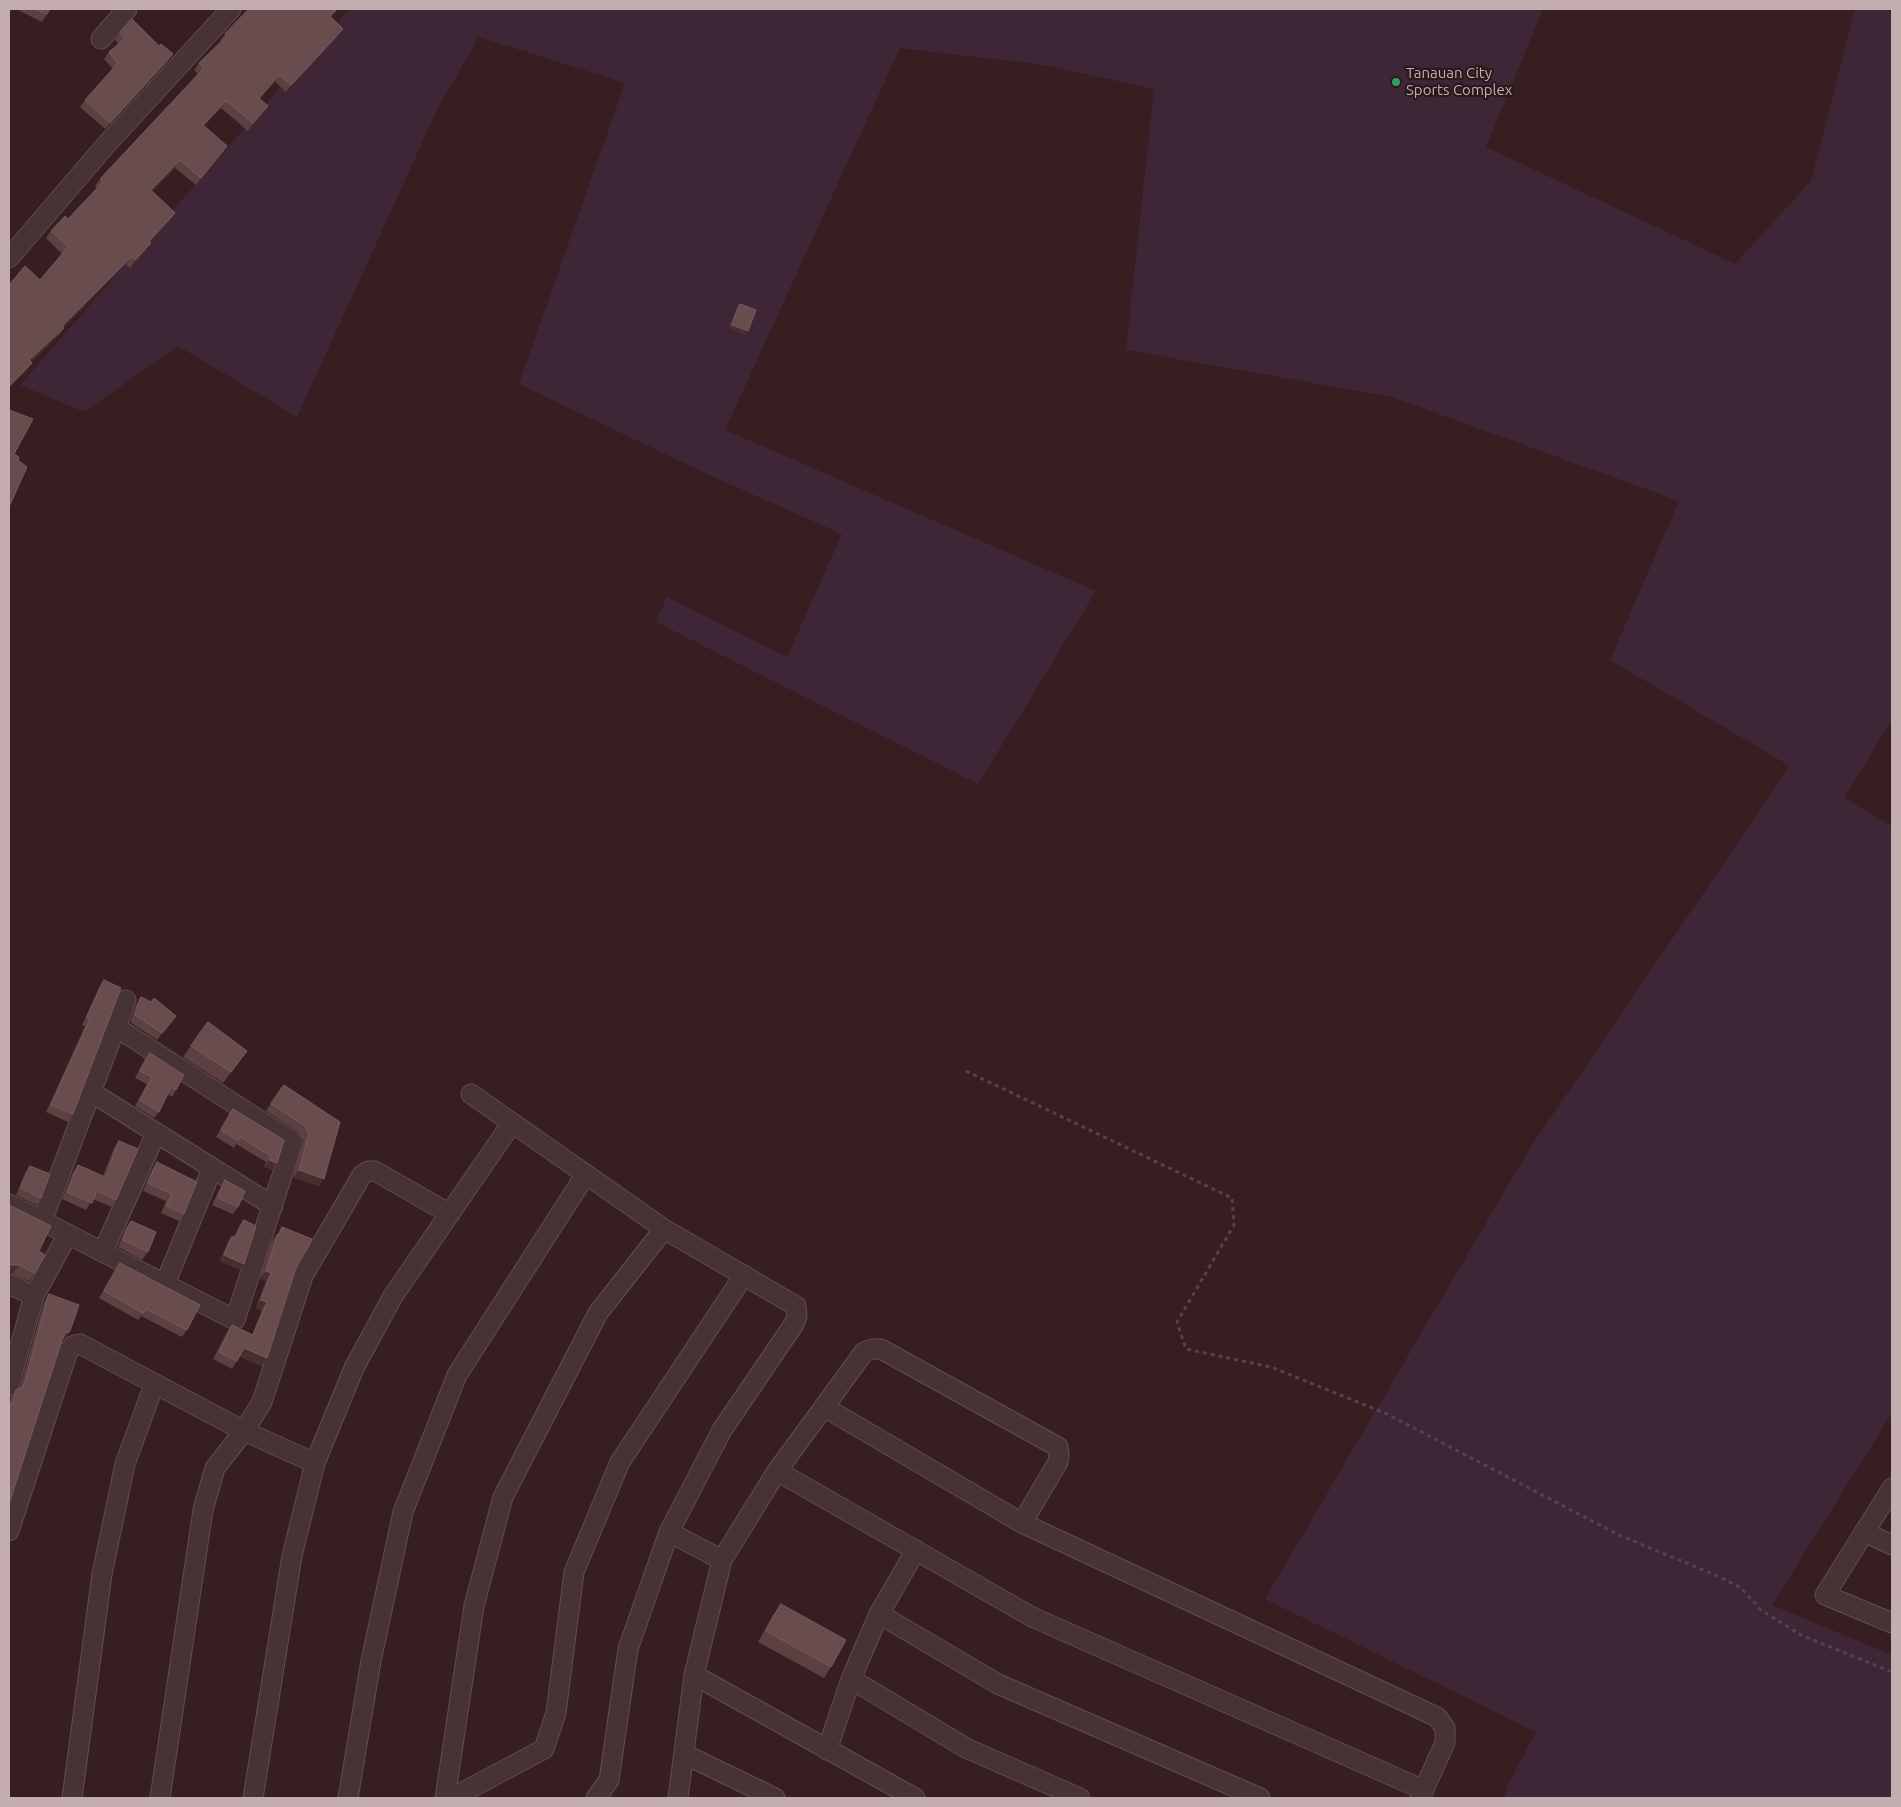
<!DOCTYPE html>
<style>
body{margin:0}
#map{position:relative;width:1901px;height:1807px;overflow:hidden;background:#371f21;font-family:Ubuntu,sans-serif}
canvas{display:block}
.frame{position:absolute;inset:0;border:10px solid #c4adae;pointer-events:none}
</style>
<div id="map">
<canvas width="1901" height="1807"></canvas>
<div class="frame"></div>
</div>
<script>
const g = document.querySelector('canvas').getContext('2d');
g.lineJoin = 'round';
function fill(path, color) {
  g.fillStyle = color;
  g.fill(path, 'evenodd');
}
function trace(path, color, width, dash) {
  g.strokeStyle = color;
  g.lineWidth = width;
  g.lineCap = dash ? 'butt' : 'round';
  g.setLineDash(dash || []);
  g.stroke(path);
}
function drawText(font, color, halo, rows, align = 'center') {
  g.font = font + ' Ubuntu,sans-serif';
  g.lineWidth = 4.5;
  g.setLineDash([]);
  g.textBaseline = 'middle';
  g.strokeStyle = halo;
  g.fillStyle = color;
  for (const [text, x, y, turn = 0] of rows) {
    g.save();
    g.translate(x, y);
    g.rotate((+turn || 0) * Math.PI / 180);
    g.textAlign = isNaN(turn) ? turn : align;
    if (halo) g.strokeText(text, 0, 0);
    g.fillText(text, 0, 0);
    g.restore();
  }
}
fill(new Path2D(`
 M349,9H1543L1486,147L1735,264L1811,181L1855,9H1892V720L1844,798L1892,826V1413L1772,1605L1892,1655V1798H1504L1508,1785L1536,1732L1265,1599L1530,1148L1790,766L1610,660L1679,501L1392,397L1126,350L1154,89L1044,65L900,48L725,430L1096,591L978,784L656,622L667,597L787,657L842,534L709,475L519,384L625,83L479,37L438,108L297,417L178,346L84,412L20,385Z`), '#3e2636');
const minor = new Path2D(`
 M101,39L127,9
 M9,258L105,146L231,9
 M91,1092L273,1206
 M471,1094L664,1229L796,1306L797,1316L794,1324L722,1430L669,1532L628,1649L609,1780L596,1798
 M9,1204L235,1320L293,1142L116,1027
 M42,1221L126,1000
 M103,1252L156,1133
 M9,1284L34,1296
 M165,1284L212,1169
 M9,1386L34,1296L68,1234
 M824,1407L864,1352L872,1349H881L1058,1447L1059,1455L1058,1462L1022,1523
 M777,1471L1032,1617L1424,1790
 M1892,1488L1825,1595L1892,1623
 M9,1531L68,1351L74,1345L80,1344L244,1431L315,1463
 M669,1532L722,1560L694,1675L678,1798
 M1864,1532L1892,1545
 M916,1550L879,1614L998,1684L1260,1798
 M722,1560L777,1471L824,1407L1022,1523L1437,1717L1445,1728V1743L1420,1798
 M879,1614L851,1679L966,1748L1080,1798
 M694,1675L915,1798
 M827,1750L851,1679
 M684,1754L775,1798
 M72,1798L102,1574L125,1464L154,1385
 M160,1798L203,1510L215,1468L244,1431L262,1402L303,1276L362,1175L368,1171H375L450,1214
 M253,1798L292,1556L315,1463L354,1368L393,1296L512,1123
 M348,1798L371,1661L403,1512L457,1375L586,1174
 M445,1798L474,1606L503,1497L598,1313L664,1229
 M452,1798L544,1749L556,1713L574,1572L620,1462L744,1275`);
trace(minor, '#624d4f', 21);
trace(new Path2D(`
 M966,1071L1232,1198L1234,1225L1177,1322L1186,1349L1271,1367L1387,1414L1619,1535L1720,1577L1741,1588L1761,1610L1801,1635L1892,1672`), '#58414d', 3, [4, 4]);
trace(minor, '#473334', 19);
fill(new Path2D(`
 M16,9H50L42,22Z
 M331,17L338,36L286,92L275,82L259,99L268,106L248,131L221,108L204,126L227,146L222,153L196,185L175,168L152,191L175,213L170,220L150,242L151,243L146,250L130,268L126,264L63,328H64L59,335L31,362L27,370L9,388V285L25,266L40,280L62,254L46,238L51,231L68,219L97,188L95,186L100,179L198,74L194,70L199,63L221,42L220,41L225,34Z
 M120,33L168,61L105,129L80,107L85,100L113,69L104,59L109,52L119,44L115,40Z
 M740,304L745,335L729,328L737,308Z
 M104,980L73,1114L68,1122L46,1112L85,1026L82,1025L99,988Z
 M141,997L176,1016L157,1040L130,1022L136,1005Z
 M208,1022L239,1062L223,1083L183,1057Z
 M150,1053L176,1090L172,1097L168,1094L159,1112L154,1118L135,1106L147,1084L135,1078L145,1059Z
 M284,1085L340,1122L319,1186L293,1177L304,1140L299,1133L266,1111Z
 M233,1109L277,1163L272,1170L264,1167L266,1162L236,1144L234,1148L216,1137Z
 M119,1141L116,1200L111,1207L93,1199L86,1210L62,1199L73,1172L78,1165L103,1176L114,1148Z
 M157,1162L184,1214L179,1221L161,1213L166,1201L143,1191L152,1170Z
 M30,1166L41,1198L36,1205L16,1195L25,1173Z
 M225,1180L238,1207L233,1214L212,1205L220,1188Z
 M11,1206L39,1251L35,1273L29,1281L13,1274H9V1210Z
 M244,1220L240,1270L220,1261L228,1242L232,1236L234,1237L239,1226Z
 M131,1221L148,1252L142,1260L118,1247L126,1228Z
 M282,1227L297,1265L267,1358L262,1366L240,1356L232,1369L213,1359L227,1332L232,1325L252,1335L262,1310L256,1308L266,1281L260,1278L272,1241Z
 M120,1263L187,1330L182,1337L141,1316L138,1320L99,1298L115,1271Z
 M49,1294L70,1331L65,1338L62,1340L9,1504L10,1403L11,1397L16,1390L20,1388L44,1302Z
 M781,1604L831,1667L824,1678L758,1642L773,1615Z`), '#5d4042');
fill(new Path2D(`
 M337,9H339L325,23L330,16Z
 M343,29L338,36L286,92L291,85Z
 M173,54L168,61L105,129L110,123Z
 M279,75L275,82L254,106L259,98Z
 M226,101L221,108L198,132L203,125Z
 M268,106L263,113L248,131L253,123Z
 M227,146L222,153L196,185L201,178Z
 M180,160L175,168L146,197L151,190Z
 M175,213L170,220L144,248L149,241Z
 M151,243L146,250L130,268L135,260Z
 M131,257L126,264L57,334L62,326Z
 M732,325L748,331L745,335L729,328Z
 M64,328L59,335L24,368L29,360Z
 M32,363L27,370L9,388V386Z
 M176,1016L171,1024L157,1040L162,1033Z
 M269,1160L277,1163L272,1170L264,1167Z
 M299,1170L324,1179L319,1186L293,1177Z
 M224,1255L244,1264L240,1270L220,1261Z
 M11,1265H19L13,1274H9V1269Z
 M266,1271L271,1273L266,1281L260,1278Z
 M261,1300L267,1302L262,1310L256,1308Z
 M70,1331L63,1340L60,1339L66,1332Z
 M244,1348L267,1358L262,1366L238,1356Z`), '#492e30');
const building = new Path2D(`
 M36,9H50L47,14Z
 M249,9H337L330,16L343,29L291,85L279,75L259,98L268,106L253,123L226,101L203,125L227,146L201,178L180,160L151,190L175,213L149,241L151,243L135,260L131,257L62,326L64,328L29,360L32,363L9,386V287L11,285L10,284L25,266L40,280L68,247L51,231L65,216L68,219L103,182L100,179L204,68L199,63L227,36L225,34Z
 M132,19L159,46L161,44L173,54L110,123L85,100L118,63L109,52L125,38L120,33Z
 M740,304L756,310L748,331L732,325Z
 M9,410L33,419L14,454L19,457L18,460L27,467L9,507Z
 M104,980L121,988L73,1114L51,1105L90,1019L87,1017Z
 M141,997L151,1002L154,998L176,1016L162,1033L135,1015Z
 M208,1022L247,1051L231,1072L191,1046Z
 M150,1053L184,1075L176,1090L171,1087L159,1112L140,1100L152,1077L140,1071Z
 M284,1085L340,1122L324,1179L299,1170L309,1133L304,1125L271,1104Z
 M233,1109L284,1140L277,1163L269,1160L271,1156L240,1137L238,1141L221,1130Z
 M119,1141L138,1149L116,1200L97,1191L92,1203L67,1192L78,1165L105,1177Z
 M157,1162L197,1182L184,1214L166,1206L172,1194L148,1183Z
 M30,1166L50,1174L41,1198L21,1188Z
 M225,1180L245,1191L238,1207L218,1198Z
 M11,1206L51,1226L39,1251L45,1255L35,1273L19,1265H11L9,1264V1212Z
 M244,1220L256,1226L244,1264L224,1255L232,1236L235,1238Z
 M131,1221L156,1232L148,1252L123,1240Z
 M282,1227L312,1239L297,1265L267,1358L244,1348L237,1361L219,1352L232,1325L253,1335L267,1302L261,1300L271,1273L266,1271L278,1234L279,1235Z
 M120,1263L200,1305L187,1330L146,1309L143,1313L104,1291Z
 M49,1294L79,1305L70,1331L68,1333L66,1332L62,1340L9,1504V1403L12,1404L16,1390L22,1387L25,1382Z
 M781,1604L846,1640L831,1667L766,1631Z`);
fill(building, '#684c4e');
trace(building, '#765b5d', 1);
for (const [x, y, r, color] of [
 [1396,82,5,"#2e9e5b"]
]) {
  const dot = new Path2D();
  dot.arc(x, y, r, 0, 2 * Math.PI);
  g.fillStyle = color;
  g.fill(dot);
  trace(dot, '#2c181a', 2);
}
drawText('15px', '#c4adae', '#2c181a', [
 ["Tanauan City",1406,73],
 ["Sports Complex",1406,90]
], 'left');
</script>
